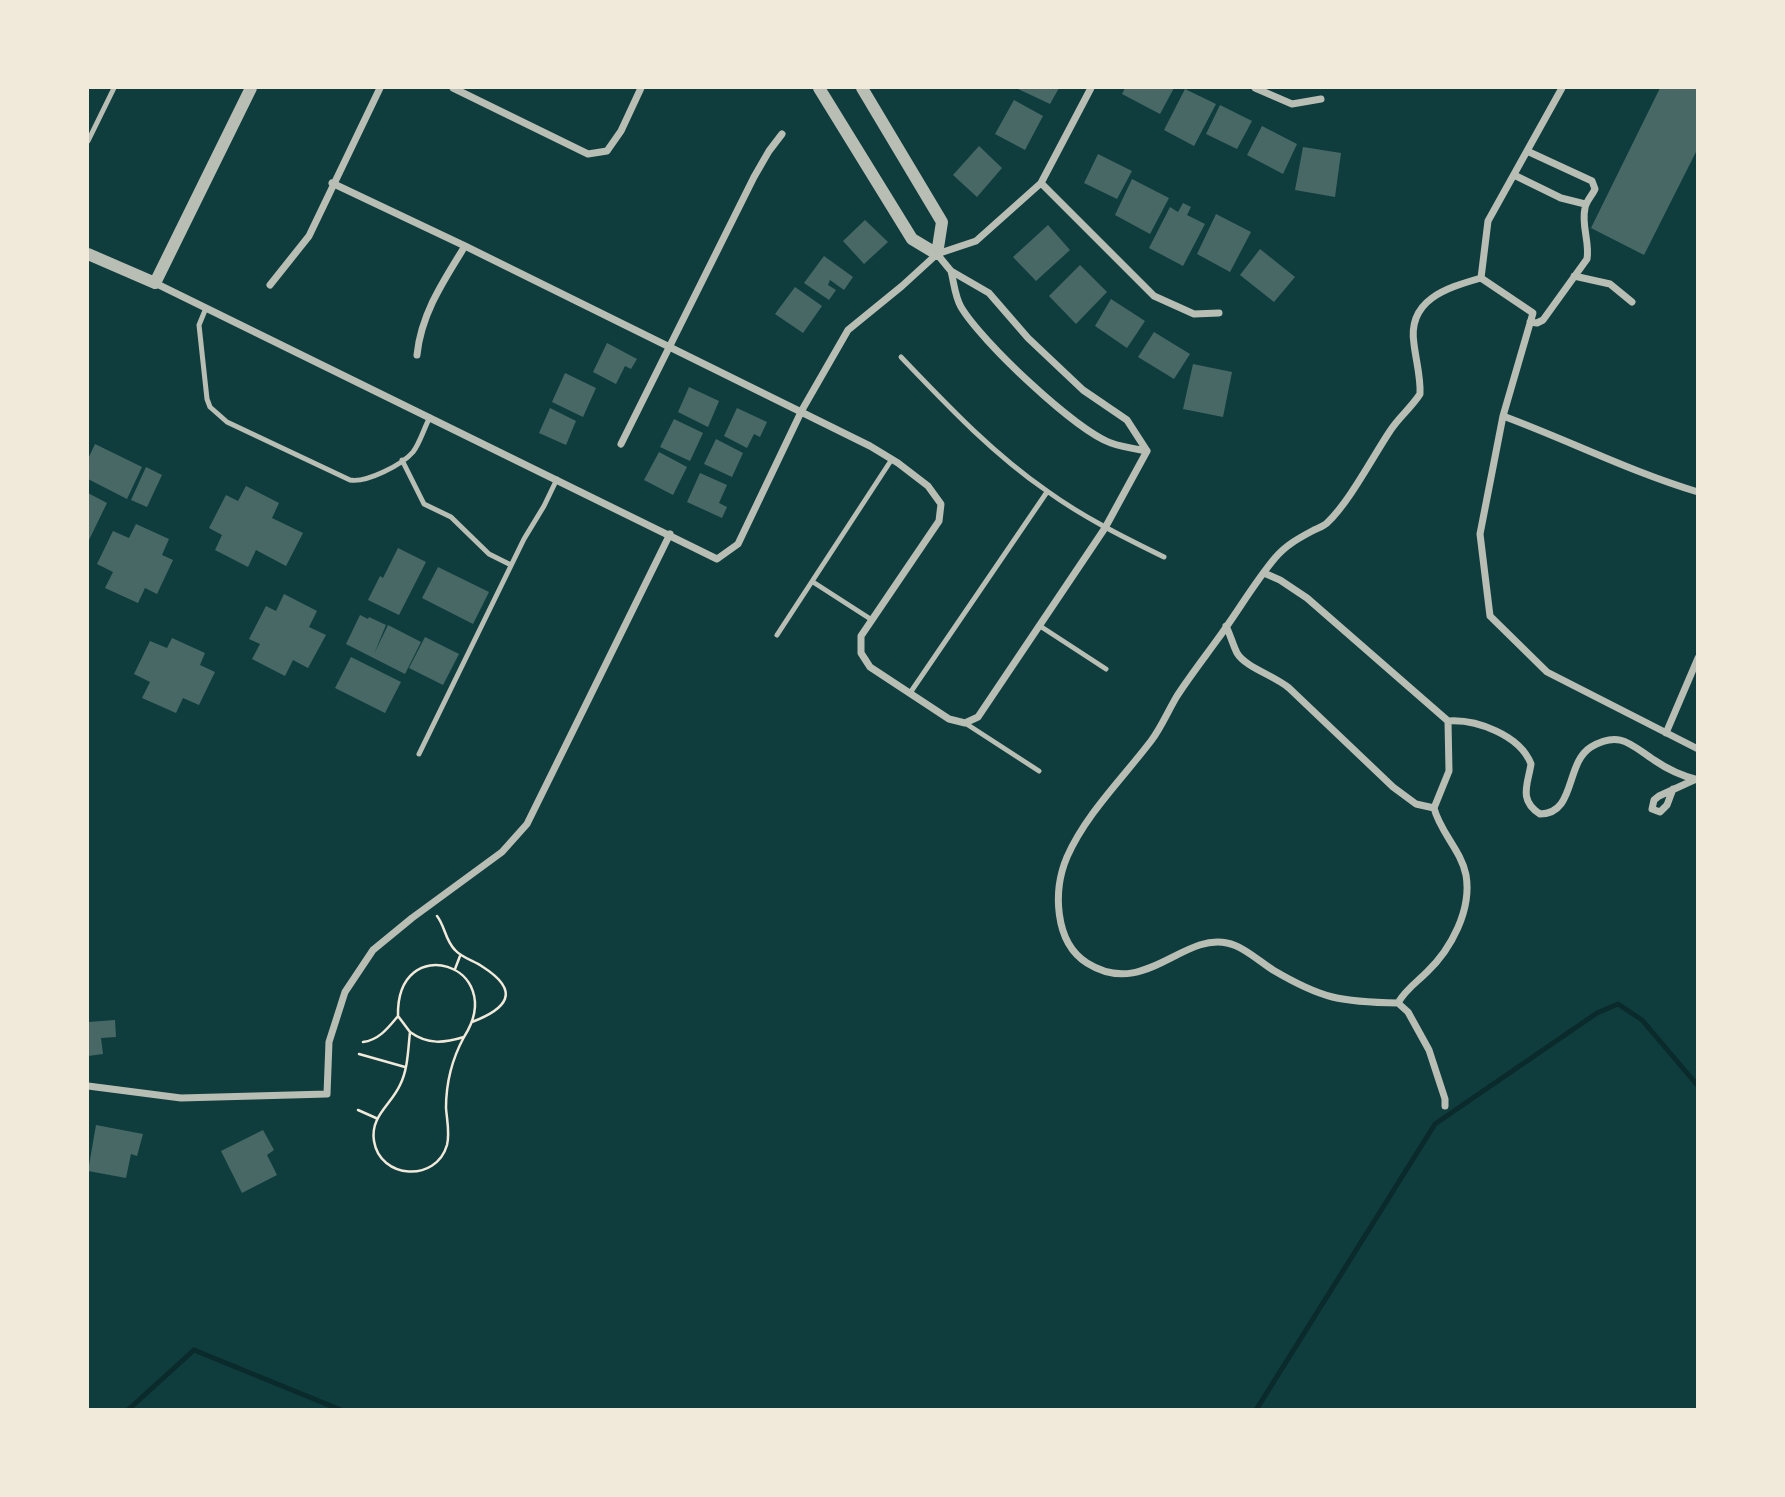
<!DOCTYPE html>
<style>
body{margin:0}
#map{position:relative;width:1785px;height:1497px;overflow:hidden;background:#0f3d3e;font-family:"DM Sans",sans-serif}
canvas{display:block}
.frame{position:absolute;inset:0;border:89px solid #f1e9da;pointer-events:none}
</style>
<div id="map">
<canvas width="1785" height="1497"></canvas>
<div class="frame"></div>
</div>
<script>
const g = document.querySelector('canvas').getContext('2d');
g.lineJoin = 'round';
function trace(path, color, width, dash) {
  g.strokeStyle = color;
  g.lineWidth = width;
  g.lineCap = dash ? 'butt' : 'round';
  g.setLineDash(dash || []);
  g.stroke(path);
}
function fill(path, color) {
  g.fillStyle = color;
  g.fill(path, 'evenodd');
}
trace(new Path2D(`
 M128,1410L194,1350L341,1410
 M1256,1410L1435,1124L1597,1013L1618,1004L1642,1020L1698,1086`), '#0a2a2b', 5);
fill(new Path2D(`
 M1016,88H1059L1050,104Z
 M1125,88H1174L1160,114L1122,94Z
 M1660,88H1698V148L1644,255L1591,228Z
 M1185,89L1216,104L1194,146L1164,130Z
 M1014,100L1043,116L1025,150L995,134Z
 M1220,105L1252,121L1237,149L1206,134Z
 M1262,126L1297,144L1283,174L1247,155Z
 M979,146L1002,168L977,197L953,175Z
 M1303,147L1341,153L1335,197L1295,190Z
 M1098,154L1132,171L1117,199L1084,183Z
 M1132,179L1169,198L1150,234L1115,215Z
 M1183,203L1191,207L1187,215L1205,224L1183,266L1149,248L1170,207L1178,212Z
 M1216,214L1251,232L1230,272L1197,254Z
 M865,220L888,242L864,264L843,241Z
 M1048,225L1070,250L1036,281L1013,257Z
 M1260,249L1295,277L1274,302L1240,275Z
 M824,256L853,277L844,290L830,280L828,285L836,290L829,300L804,283Z
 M1080,265L1107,292L1076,324L1049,296Z
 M795,287L822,306L803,333L775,314Z
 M1111,299L1145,321L1127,348L1095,326Z
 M1154,332L1190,354L1174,379L1138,357Z
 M607,343L637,359L631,369L625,366L616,384L593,372Z
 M1193,364L1232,372L1223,417L1183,409Z
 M565,373L596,388L583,417L552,402Z
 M689,387L719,401L708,427L678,412Z
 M550,408L576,421L566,445L539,433Z
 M737,408L767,422L760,437L754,434L747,448L724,436Z
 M674,419L703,433L690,461L660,447Z
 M716,439L743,453L732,477L704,464Z
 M95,444L142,467L127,499L88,479V459Z
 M659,452L687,467L673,495L644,480Z
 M146,467L162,475L147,507L131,500Z
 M700,473L727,485L719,503L727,507L722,518L687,502Z
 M246,486L279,503L272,518L303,533L286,566L256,550L248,567L215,550L222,535L209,528L226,495L238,501Z
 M88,493L107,503L88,542Z
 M136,524L169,539L162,555L173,560L157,594L145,588L138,603L105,588L113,572L97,564L113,531L129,538Z
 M398,548L426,562L399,615L368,600L380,576L383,578Z
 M438,567L489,592L473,624L422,598Z
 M284,594L317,611L309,627L326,635L308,668L293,660L285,676L252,659L260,644L249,639L266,606L276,611Z
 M360,615L368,619L369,617L386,625L374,654L388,625L421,642L405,674L346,644Z
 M425,637L459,654L443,685L409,668Z
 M172,638L205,653L200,665L215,672L199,705L183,698L176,713L142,698L150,682L134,674L150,641L167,648Z
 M351,657L401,682L385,713L335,688Z
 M115,1020L116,1037L101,1038L103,1054L88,1056V1022Z
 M96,1125L143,1134L137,1156L131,1154L126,1178L88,1171Z
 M263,1130L274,1150L267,1155L277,1175L242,1193L221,1151Z`), '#486865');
trace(new Path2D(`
 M437,916C445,926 445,940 455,950C462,958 475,961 483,967C522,992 506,1009 472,1022
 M455,969L460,956
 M398,1016C396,929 510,965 464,1037
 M363,1042C379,1040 388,1028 398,1016L410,1032C408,1050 408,1069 400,1085C391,1105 370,1116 374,1141C380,1179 436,1183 447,1145C450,1133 447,1121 446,1108C446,1083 452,1059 464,1037C444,1043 428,1045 410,1032
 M359,1054L405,1067
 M358,1110L376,1118`), '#f1e9da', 2.5);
trace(new Path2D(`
 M88,141L114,88
 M206,308L199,325L207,399L210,407L227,422L350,480C366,483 402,465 413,452C420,443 424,428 430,417
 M901,357C947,405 992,453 1047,491C1083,517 1123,537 1164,557
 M402,460L424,504L451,517L489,554L511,565
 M813,582L872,620
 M1040,626L1106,669
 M777,635L892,459
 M910,693L1047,492
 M965,723L1039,771
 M419,754L524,539L544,506L557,479`), '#b8beb3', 5);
trace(new Path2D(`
 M453,88L588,154L607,151L621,131L641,88
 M1255,88L1292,104L1321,99
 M1562,88L1488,221L1481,278L1533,313L1503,416L1480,534L1490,616L1547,672L1698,749
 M1527,151L1592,181L1595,189C1592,196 1586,201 1585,208C1581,226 1590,242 1587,259L1543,320L1537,323L1530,322
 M1514,175L1561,198L1585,204
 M332,183L465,246L870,446L898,463L928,486L941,504L939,521L861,636V653L870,667L949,719L965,723L978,717L1105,528L1147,451
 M1041,183L1154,296L1194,314L1219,313
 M937,254L951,271L989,293L1028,338L1083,390L1127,420L1147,451
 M951,271C954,283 955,297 961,307C981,341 1075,430 1111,443C1122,447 1136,449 1147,451
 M1574,276L1610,284L1632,302
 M155,283L717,559L738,544L802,410L848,330L902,286L937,254L976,241L1041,183L1091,88
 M270,285L309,236L380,88
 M417,355C421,314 444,280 465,246
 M1503,416C1568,440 1631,472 1698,492
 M621,444L754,177L769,151L782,134
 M1264,573L1280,580L1307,598L1448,721
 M1226,626C1230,634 1233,645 1237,653C1245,667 1275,676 1289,688L1393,787L1416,804L1434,808
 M1666,733L1698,658
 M1673,789L1667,805L1660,812L1652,809L1654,800L1659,796L1694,780
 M1398,1003C1405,990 1417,982 1427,972C1451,949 1472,910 1466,875C1461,850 1440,832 1434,808L1449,771L1448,721C1476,719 1520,735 1531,764C1528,784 1518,800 1540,814C1576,814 1565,763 1591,747C1620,730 1631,745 1654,760C1667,769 1682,776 1698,780
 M88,1086L181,1098L327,1094L329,1042L345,992L373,950L412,918L502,852L527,824L670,534
 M1445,1106V1099L1429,1050L1408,1012L1398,1003C1341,1002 1322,999 1273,970C1259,961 1243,946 1227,943C1182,933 1144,999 1087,963C1054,942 1053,890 1067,857C1086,814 1122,779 1151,741C1161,728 1168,711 1177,696C1190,676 1204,658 1217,640C1237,613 1254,583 1275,558C1286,545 1299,538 1314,530C1318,528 1324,526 1327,523C1350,501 1372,458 1390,431C1398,418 1411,408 1420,394C1421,378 1416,361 1414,344C1407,300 1446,288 1481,278`), '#b8beb3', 7);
trace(new Path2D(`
 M819,88L912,239L937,254L942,222L862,88
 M88,254L155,283L251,88`), '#b8beb3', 12);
</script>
